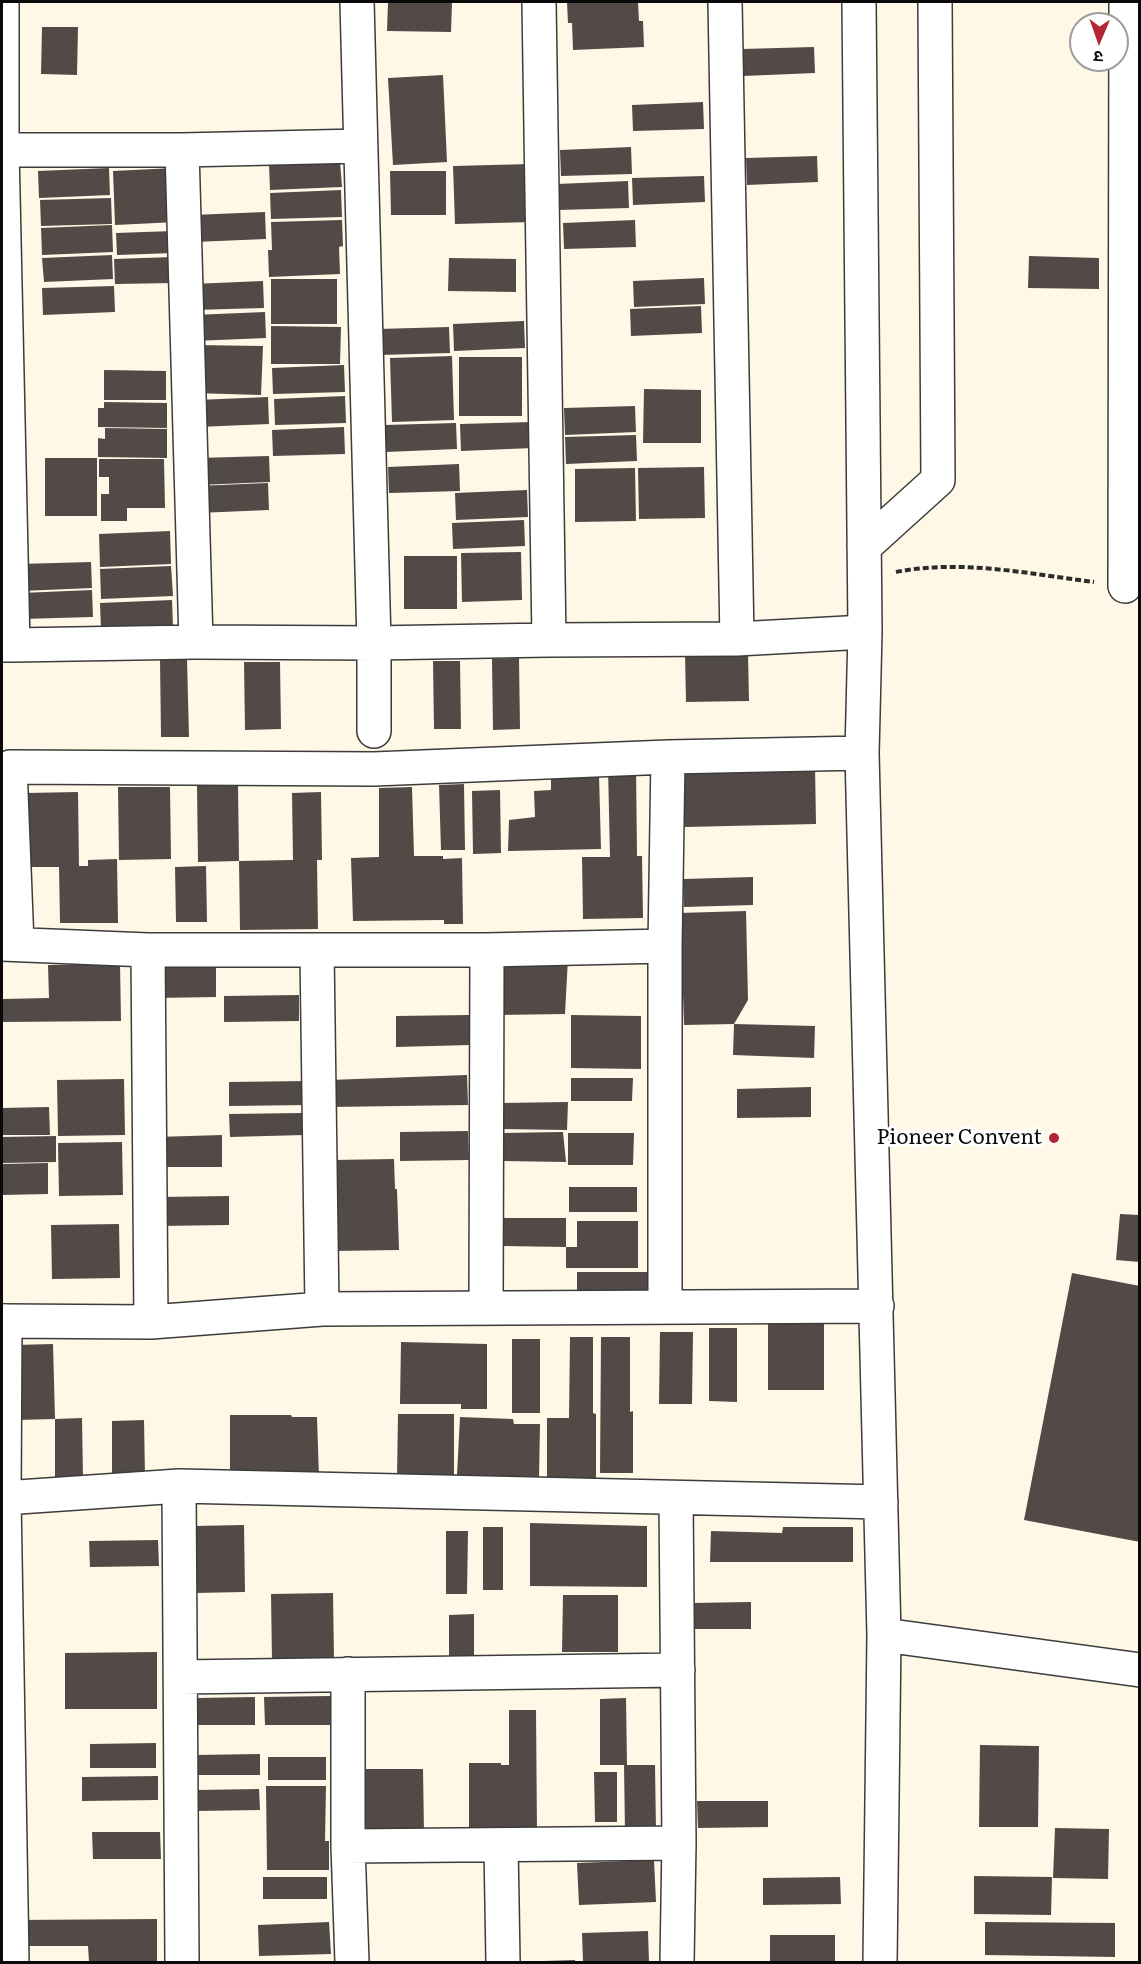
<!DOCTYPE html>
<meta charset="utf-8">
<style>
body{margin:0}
#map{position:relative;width:1141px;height:1964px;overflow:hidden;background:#fff8e6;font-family:Literata,"Noto Sans Devanagari",serif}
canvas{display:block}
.frame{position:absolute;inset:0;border:3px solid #090909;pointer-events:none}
.north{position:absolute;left:1069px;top:12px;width:60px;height:60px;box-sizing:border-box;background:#fff;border:2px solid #9d9d9d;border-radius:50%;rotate:182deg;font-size:16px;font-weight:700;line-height:24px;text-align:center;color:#090909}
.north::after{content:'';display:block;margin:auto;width:21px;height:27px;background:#b62535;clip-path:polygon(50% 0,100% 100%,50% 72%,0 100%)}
</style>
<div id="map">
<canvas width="1141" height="1964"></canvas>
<div class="frame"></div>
<div class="north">उ</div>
</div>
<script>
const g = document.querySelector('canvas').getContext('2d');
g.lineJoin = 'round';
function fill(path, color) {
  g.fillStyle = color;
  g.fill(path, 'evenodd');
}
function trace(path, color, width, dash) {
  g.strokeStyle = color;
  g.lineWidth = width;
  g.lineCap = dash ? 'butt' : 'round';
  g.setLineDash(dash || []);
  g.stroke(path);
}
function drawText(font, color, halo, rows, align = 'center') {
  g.font = font + ' Literata,serif';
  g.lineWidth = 6;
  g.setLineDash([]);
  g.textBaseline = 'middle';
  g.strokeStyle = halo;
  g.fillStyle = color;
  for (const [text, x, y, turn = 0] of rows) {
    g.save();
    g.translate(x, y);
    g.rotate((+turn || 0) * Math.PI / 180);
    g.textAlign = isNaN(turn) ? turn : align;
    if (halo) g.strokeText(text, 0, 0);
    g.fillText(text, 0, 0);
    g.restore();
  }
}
fill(new Path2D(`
 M388,2H452L451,32L387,31Z
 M567,2H638L639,21H643L644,47L573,50L572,23H568Z
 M42,27H78L77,75L41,74Z
 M814,47L815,73L743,76L742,49Z
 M443,75L447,162L393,165L388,78Z
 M703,102L704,129L633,131L632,105Z
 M631,147L632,174L561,176L560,150Z
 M817,156L818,182L747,185L746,158Z
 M340,161L342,187L270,190L269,164Z
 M531,164L533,222L455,224L453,166Z
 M109,168L110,195L39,198L38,171Z
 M174,168L177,222L115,225L113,171Z
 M390,171H446V215H391Z
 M704,176L705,202L633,205L632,178Z
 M628,181L629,208L558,210L557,184Z
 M341,190L342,217L271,219L270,193Z
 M111,198L112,224L41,226L40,200Z
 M265,212L266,239L194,242L193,215Z
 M342,220L343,246L339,247L340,274L269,277L268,250H272L271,222Z
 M635,220L636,247L564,249L563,223Z
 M112,225L113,252L42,255L41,228Z
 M173,231L174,253L117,255L116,233Z
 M112,255L113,279L44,282L42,258Z
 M1029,256L1099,258V289L1028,288Z
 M173,257L174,283L115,284L114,259Z
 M449,258L516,259V292L448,291Z
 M704,278L705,304L634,307L633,281Z
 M271,279H337V324H271Z
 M263,281L264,308L193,310L192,284Z
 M114,286L115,312L43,315L42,288Z
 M701,306L702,333L631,336L630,309Z
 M265,312L266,338L194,341L193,315Z
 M524,321L525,348L454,351L453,324Z
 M271,326L341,327L340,364H271Z
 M449,327L450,353L379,355L378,329Z
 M194,345L263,346L261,395L193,393Z
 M452,356L454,420L392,422L390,358Z
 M459,357H522V416H459Z
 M344,365L345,392L273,394L272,368Z
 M104,370L166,371V400H104Z
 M644,389L701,390V443H643Z
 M345,396L346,423L275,425L274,399Z
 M268,397L269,424L198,427L197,400Z
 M104,402L167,403V428L98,427V408H104Z
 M635,406L636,432L565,435L564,408Z
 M532,422L533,448L461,451L460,424Z
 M456,423L457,449L386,452L385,425Z
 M344,427L345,454L273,456L272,430Z
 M105,428L167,429V458L98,457V438L105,439Z
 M636,435L637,461L566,464L565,437Z
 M269,456L270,482L199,485L198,458Z
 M45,458H97V516H45Z
 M99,459H164L165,508H127V521H101V494H109V477H99Z
 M459,464L460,491L389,493L388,467Z
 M704,467L705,518L639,519L638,468Z
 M635,468L636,521L575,522V469Z
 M268,483L269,510L198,513L197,486Z
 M527,490L528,517L456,520L455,493Z
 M524,520L525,546L453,549L452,523Z
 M170,531L171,564L100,567L99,534Z
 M521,552L522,600L462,602L461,553Z
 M404,556H457V609H404Z
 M91,562L92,588L21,591L20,564Z
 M171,566L173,596L101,599L100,569Z
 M92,590L93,617L22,619L21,593Z
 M172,600L173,627L101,630L100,603Z
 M748,653L749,701L686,702L685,654Z
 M519,658L520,729L493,730L492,659Z
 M160,659H187L189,737H161Z
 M433,661H460L461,729H434Z
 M244,662H280L281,729L245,730Z
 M815,765L816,824L685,827L684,768Z
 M636,766L637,856H642L643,918L583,919L582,857H610L608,767Z
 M599,774L601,849L508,851L509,820L535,817L534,791L551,790V775Z
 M464,784L465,850H441L439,785Z
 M238,785L239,861L198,862L197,786Z
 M118,787H170L171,859L119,860Z
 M412,787L414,856H443V859L462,858L463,924H444V920L353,921L351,858L379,857V788Z
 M500,790L501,853L473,854L472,791Z
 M78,792L79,866H88V860L117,859L118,923H60L59,867H28L26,793Z
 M321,792L322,860H317L318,929L240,930L239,861L293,860L292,793Z
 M206,866L207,922H176L175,867Z
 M753,877V905L684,907L683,879Z
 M746,911L748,1000L734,1024L684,1025L683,995H678V913Z
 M497,957L568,958L565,1014L497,1015Z
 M120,964L121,1021L2,1022V999L49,998L48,965Z
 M216,966V997L155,998L154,967Z
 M299,995V1021L224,1022V996Z
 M469,1015L470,1045L396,1047V1016Z
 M571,1015L641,1016V1069L571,1068Z
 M734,1024L815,1026L814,1058L733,1055Z
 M467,1075L468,1105L330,1107L329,1080Z
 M571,1078H633L632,1101H571Z
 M124,1079L125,1135L58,1136L57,1080Z
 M307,1081L308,1105L229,1106V1082Z
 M811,1087V1117L737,1118V1089Z
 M568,1102L567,1130L500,1129L501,1103Z
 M49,1107L50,1135H2V1108Z
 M303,1113L304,1135L230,1137L229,1114Z
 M468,1131L469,1160L400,1161V1132Z
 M563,1132L566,1162L502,1161V1133Z
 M568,1133H634L633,1165H568Z
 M222,1135V1167H157L156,1137Z
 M56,1136V1162L2,1163V1137Z
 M122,1142L123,1195L59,1196L58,1143Z
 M394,1159L395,1189H397L399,1250L334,1251L333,1160Z
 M48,1163V1194L2,1195V1164Z
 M569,1187H637V1212H569Z
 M229,1196V1225L159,1226L158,1197Z
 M1120,1214L1140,1215V1262L1116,1260Z
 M503,1218H566V1247L503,1246Z
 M577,1221H638V1268H566V1247H577Z
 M119,1224L120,1278L52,1279L51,1225Z
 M577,1272H647V1303H577Z
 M1072,1273L1140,1286V1542L1024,1520Z
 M768,1320H824V1390H768Z
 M709,1328H737V1402L709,1401Z
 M660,1332H693L692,1404H659Z
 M570,1337H593V1413L596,1414V1479L547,1478V1418H569Z
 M601,1337H630V1412L633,1411V1473H600Z
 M512,1339H540V1413H512Z
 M401,1342L487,1344V1409H461V1404H400Z
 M53,1344L55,1419L82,1418L83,1478L55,1479V1419L16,1420L15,1345Z
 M398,1414H454V1479L397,1478Z
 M230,1415H291L292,1417H317L319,1478L230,1476Z
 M460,1417L513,1419L514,1424H540L539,1478L457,1475Z
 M144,1420L145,1477H112V1421Z
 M530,1523L647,1526V1587L530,1586Z
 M244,1525L245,1592L194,1593L193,1526Z
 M483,1527H503V1590H483Z
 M783,1527H853V1562H710L711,1531L782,1533Z
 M446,1531H468L467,1594H446Z
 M158,1540L159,1566L90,1567L89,1541Z
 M333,1593L334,1660L272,1661L271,1594Z
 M563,1595H618V1652H562Z
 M751,1602V1629H691V1603Z
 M474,1614V1657H449V1615Z
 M157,1652V1709H65V1653Z
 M330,1696V1725H265L264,1697Z
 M255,1697V1725H198L197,1698Z
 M626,1698L627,1765H655L656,1832H625L624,1765H600V1699Z
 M509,1710H536L537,1833L469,1839V1763H501V1765H509Z
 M156,1743V1768H90V1744Z
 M980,1745L1039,1746L1038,1827H979Z
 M260,1754V1775H194V1755Z
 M268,1757H326V1780H268Z
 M364,1769H423L424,1833L365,1834Z
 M594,1772H617V1822H595Z
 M158,1776V1800L82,1801V1777Z
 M266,1786H326L325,1841H329V1870H267Z
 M259,1789L260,1810L197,1811V1790Z
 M697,1801H768V1827L698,1828Z
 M1055,1828L1109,1829L1108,1879L1053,1878Z
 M92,1832H160L161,1859H93Z
 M654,1860L656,1902L579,1905L577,1863Z
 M974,1876L1052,1877L1051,1915L974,1914Z
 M263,1877H327V1899H263Z
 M840,1877L841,1904L763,1905V1878Z
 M157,1919V1962H89L88,1946H17V1920Z
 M329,1922L331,1954L259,1956L258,1925Z
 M985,1922L1115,1923V1957L985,1955Z
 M648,1931L649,1962H583L582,1933Z
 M770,1935H835V1962H770Z
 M575,1960V1962H543V1961Z`), '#524a46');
const minor = new Path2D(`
 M357,2L374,643L549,640L539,2
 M725,2L737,639L865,632
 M859,2L865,632L862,753L884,1635L880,1962
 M2,150H182L360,146
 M182,150L196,642
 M864,547L938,480L935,2
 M1125,586L1126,2
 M549,640L737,639
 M2,645H13L2,150V2
 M13,645L196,642L374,643V731
 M668,757L862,753
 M2,944L148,950H487L665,946L668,757L374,769L10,767L17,944
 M148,950L151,1322
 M317,951L322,1309
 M486,1307L487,950
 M665,1307V946
 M2,1321L151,1322L322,1309L877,1306
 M5,1321L4,1498L12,1962
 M179,1486L182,1962
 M4,1498L179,1486L881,1502
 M676,1498L679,1843
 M884,1635L1140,1670
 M348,1674V1846L352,1962
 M181,1677L678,1670
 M501,1845L503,1962
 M348,1846L679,1843L677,1962`);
trace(minor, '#3c3c3c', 36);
trace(new Path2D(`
 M896,572C961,559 1030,574 1094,582`), '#2b2b2b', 4, [6, 3]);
trace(minor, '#fff', 33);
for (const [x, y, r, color] of [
 [1054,1138,6,"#b62535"]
]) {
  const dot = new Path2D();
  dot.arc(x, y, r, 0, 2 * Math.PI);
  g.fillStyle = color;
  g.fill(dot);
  trace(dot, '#fff', 2);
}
drawText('21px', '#090909', '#fff', [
 ["Pioneer Convent",1042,1138]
], 'right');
</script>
